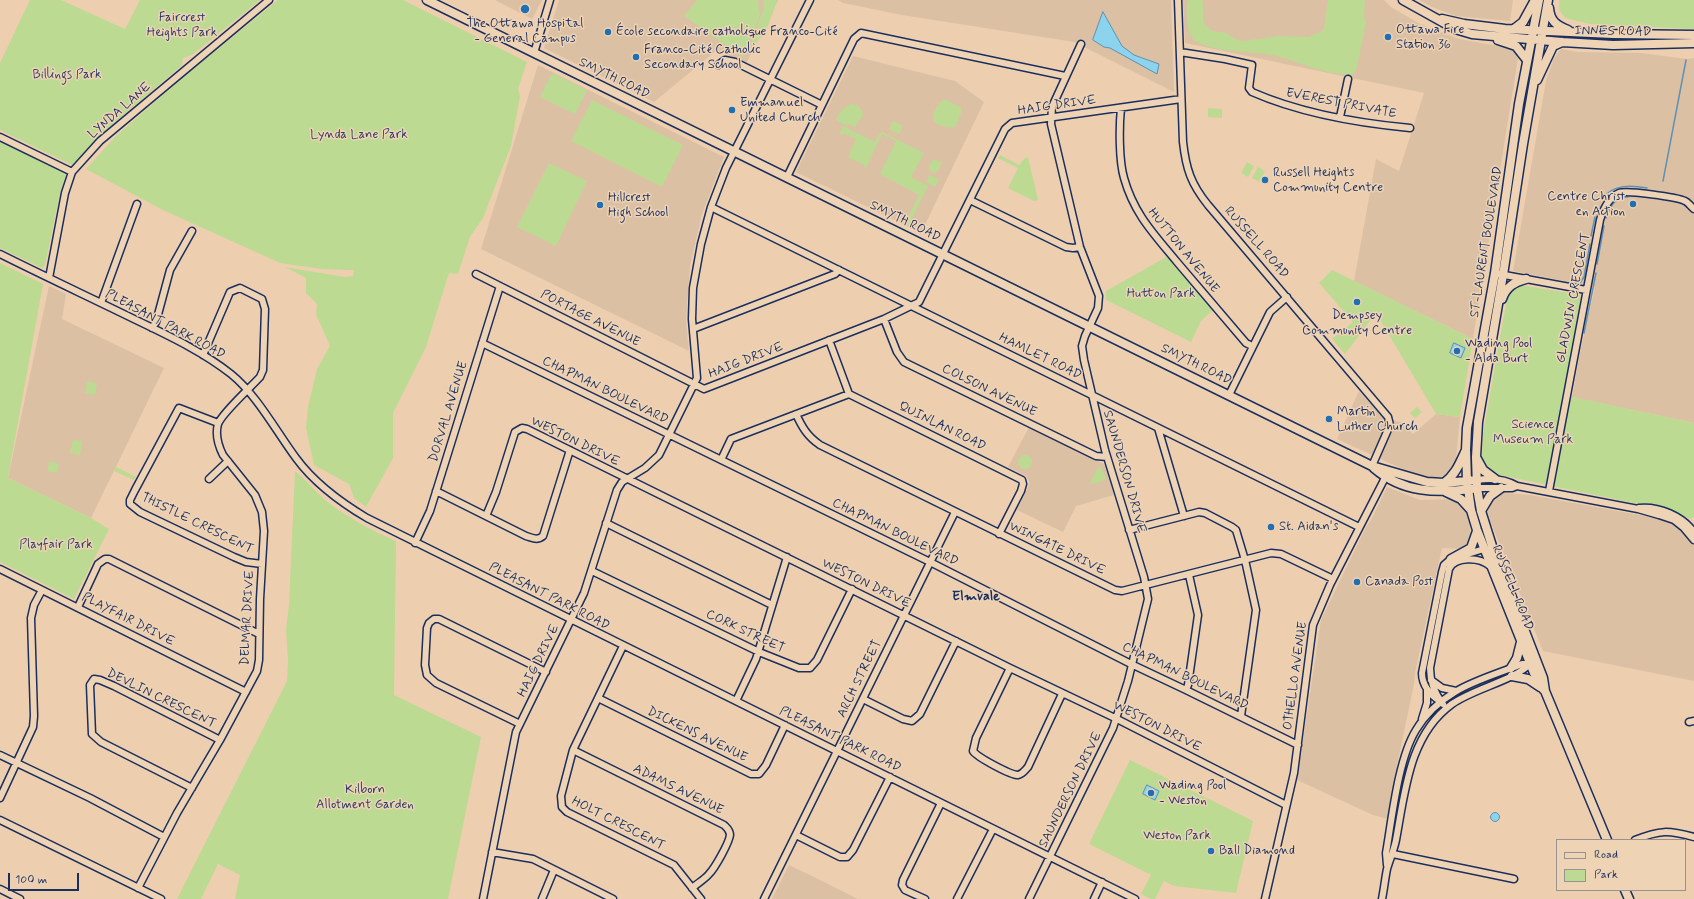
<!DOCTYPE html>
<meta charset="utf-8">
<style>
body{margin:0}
#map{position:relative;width:1694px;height:899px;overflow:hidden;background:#edcfaf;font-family:Mynerve,sans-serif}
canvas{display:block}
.legend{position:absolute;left:1556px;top:839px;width:130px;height:52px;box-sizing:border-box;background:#eed3b5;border:1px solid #9a9192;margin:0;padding:5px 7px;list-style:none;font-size:12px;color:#1b2f5e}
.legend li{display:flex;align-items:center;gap:8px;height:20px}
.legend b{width:20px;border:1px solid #9a9192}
.scale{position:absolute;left:8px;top:873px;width:71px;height:18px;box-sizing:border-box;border:2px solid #1b2f5e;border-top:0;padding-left:5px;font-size:12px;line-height:14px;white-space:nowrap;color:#1b2f5e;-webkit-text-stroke:3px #eed3b5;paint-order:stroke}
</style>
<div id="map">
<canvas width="1694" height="899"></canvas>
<ul class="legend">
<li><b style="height:5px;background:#eed3b5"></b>Road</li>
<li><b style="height:11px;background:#bdda92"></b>Park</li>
</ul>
<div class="scale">100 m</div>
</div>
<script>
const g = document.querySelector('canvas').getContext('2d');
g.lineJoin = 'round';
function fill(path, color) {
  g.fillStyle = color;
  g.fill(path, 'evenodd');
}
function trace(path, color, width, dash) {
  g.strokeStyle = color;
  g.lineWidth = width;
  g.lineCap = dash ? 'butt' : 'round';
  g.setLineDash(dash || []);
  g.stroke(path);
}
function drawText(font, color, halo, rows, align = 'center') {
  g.font = font + ' Mynerve,sans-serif';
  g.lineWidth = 3;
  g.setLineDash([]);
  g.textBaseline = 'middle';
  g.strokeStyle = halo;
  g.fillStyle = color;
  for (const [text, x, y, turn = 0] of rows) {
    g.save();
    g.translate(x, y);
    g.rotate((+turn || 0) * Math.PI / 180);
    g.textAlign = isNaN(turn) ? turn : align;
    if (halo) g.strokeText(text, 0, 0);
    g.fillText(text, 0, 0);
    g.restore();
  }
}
fill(new Path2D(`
 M495,0H542L532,19Z
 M559,0H778L746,64L717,50L654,102L544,48Z
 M838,0H1171L1174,92L1074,42L902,15L843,3Z
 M1183,0H1384L1391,7L1418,23L1459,39L1509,48L1516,52L1518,58L1473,339L1354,281L1376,159L1399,171L1424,93L1185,43Z
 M1419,0H1513L1510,21L1456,16L1432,7Z
 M1561,49L1578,52L1641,53L1687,59L1694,58V423L1572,397L1581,347L1595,287L1513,271L1546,81L1554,58Z
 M853,56L955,81L984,102L921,233L796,172Z
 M538,65L724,157L702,214L690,266L686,321L689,351L481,249Z
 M49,286L66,294L62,319L164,368L91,518L8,478Z
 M1359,391L1383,418L1401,422L1413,434L1436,414L1460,417L1456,460L1452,471L1446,476L1433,478L1407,471L1337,439Z
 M1029,427L1106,465L1114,495L1076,506L1063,532L1017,510L1030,483L1026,476L1008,467Z
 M1387,487L1420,500L1452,499L1460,503L1467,513L1470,525L1471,537L1468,545L1463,549L1442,548L1415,673L1414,684L1395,775L1388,819L1373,815L1297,780L1321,620L1366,527L1371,520Z
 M1504,493L1530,495L1694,525V681L1543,651L1489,518L1488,511L1491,502L1499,495Z
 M789,865L816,878L858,899H772Z`), '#dcc0a4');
fill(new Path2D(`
 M30,0H61L125,29L140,0H260L192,55L183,58L182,65L98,137L72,165L0,130V63Z
 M278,0H403L527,62L518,89L520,96L511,146L483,218L470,237L458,274L449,273L447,279L426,347L393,413V458L366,507L354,498L349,484L314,465L306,428L308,407L317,369L330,346L316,314L317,304L306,293V278L285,267L345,277L353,276L354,270L322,269L280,263L163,210L86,169L116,136L188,73Z
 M697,0H758L760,15L743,57L684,16Z
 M763,0H776L777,2C771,16 767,36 753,45L751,43L764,8Z
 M1188,0H1201L1203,2V22L1212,31L1226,33L1237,40L1244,41L1278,36L1308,37L1322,31L1324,28L1328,0H1365L1364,16L1366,22L1357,67L1353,75C1342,74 1330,73 1320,70C1302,65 1285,57 1267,54C1245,51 1214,52 1195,41C1187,35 1185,8 1188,0Z
 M1559,0H1694V29L1590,24L1565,18L1559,10Z
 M552,73L587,90L575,114L540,97Z
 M944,99L960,107L962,111L955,127C931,129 926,115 944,99Z
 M592,100L683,145L662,187L571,141Z
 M850,104L857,105L862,110L863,115L855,127L848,124L847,126L836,120L840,112Z
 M1208,108L1222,109V118L1208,117Z
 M893,121L903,126L899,134L889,129Z
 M843,126L875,142L879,134L882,132L924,153L911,177L928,186L908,227L904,225L919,195L880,174L896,141L882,134L866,168L864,167V165L848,157L856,139L844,133L843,135L839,133Z
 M0,142L66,173L60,193L45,265L42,268L0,248Z
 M1000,155L1019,165L1025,158L1028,157L1038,200L1034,201L1008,188L1018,168L998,158Z
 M933,159L942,163L938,171L934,173L929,171V166Z
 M1247,162L1254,166L1248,177L1241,173Z
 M549,163L587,181L556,246L517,227Z
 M1258,167L1265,171L1259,182L1252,178Z
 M929,175L939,179L935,187L926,182Z
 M1168,256L1214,309L1201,321L1191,342L1106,300V291Z
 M0,263L43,284L8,478L91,518L109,529L74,599L0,562Z
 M1332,270L1473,339L1460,417L1436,414L1376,313L1345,354L1332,339L1353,322L1319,283Z
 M1520,285L1581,295L1563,395L1694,423V517L1690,519L1675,512L1653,507L1495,474L1485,468L1482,459L1483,434L1508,293L1512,288Z
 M87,381L97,383L95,395L85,393Z
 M1417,407L1422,412L1415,418L1410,413Z
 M73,440L82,441L80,455L70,453Z
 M1018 462a7 7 0 1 1 14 0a7 7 0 1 1-14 0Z
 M50,461L59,464L57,473L47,471Z
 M1099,466L1102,469L1106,480L1091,484L1090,483Z
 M116,467L136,477L134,480L114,471Z
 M295,471C305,479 314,490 324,499C345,516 370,530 396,541L394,695L481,737L448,899H235L240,875L218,864L201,899H177L287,681L288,661L286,629L289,605Z
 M1130,760L1253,821L1236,893L1174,886L1164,881L1155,899H1151L1141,894L1151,875L1089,844Z`), '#bdda92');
const water = new Path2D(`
 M1103,12L1122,46L1134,55L1159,64L1157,74L1110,48L1104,47L1093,40Z
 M1454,343L1465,348L1461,358L1450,353Z
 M1147,785L1159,791L1155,800L1143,794Z
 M1490.5 817a4.5 4.5 0 1 1 9 0a4.5 4.5 0 1 1-9 0Z`);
fill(water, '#8cd3ee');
trace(water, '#5f91b4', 1);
trace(new Path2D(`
 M1663,181L1686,60
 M1603,198C1614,184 1631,185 1647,188
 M1606,218C1610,207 1615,196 1628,197
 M1591,236L1595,217
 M1597,264L1604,226
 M1572,282L1580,283L1584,277L1590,244
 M1584,333L1596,273`), '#5f91b4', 1.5);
const minor = new Path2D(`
 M1178,0L1183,142C1186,169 1191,184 1208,205L1388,417L1390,425L1372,466
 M1180,52L1225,59L1252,65L1249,88L1252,92C1302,114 1357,123 1410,128
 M534,53L550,0
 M718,65L725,60L735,62L822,105
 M1121,108C1119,127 1119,161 1124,178C1134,214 1154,234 1177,262C1200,289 1223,316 1246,343L1252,346
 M1340,117L1348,79
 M0,137L72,172
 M787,177L854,39L861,33L1065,76
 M970,200L1066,247L1073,248L1080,247
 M711,207L1359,527
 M0,254C44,276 89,297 134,319C167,335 202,351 231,374C257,395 276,431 296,458C315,484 340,502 367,518L1135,899
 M476,274L704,389L884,319L919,302L1005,129L1012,123L1181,99
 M1499,274L1586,290
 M49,278L65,193L72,172L100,141L269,0
 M101,303L137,204
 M884,319L897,352L904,362L1096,456L1107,457
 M152,328L156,322L170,270L192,231
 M693,329L835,274L839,270
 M829,340L849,394L1022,480L1023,484L1021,491L999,534
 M482,343L930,562L1131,664L1186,690L1298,745
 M1229,395L1270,312L1287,297
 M796,414C802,427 807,436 820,445L1115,590L1122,591L1271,553L1281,554L1333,579
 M218,423L179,408L135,490L130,500V504L140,512L234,557L246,562L262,564
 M1158,428L1184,516
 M721,460L731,439L849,394
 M209,479L228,461
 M1477,480C1490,478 1505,479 1517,486L1638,509L1659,515L1674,520L1684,528L1694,540
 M1477,488H1512L1517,486
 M436,491L526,536C533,538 537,541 543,536L570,450
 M1549,491L1600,220C1603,210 1608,198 1619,193C1626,190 1677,197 1685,201C1688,202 1691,207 1694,209
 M1639,508C1659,506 1682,516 1694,532
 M486,516L496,492L515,432L522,428L527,429L1010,668L1117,719L1286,805
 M606,523L772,605
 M1129,530L1199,512L1205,513L1232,527L1236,530L1245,560L1256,610L1241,716
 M415,543L430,511L500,286
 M0,569L246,692
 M592,571L759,652L799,668H810L817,660L852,589
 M78,607L98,564L105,559H109L259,634
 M623,646L573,750L561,796L562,807L567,812L674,865L701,899
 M1010,668L976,738L973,751C977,757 1010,775 1018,775C1023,774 1025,770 1028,767L1062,694
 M1431,680L1442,688L1456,691
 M1186,690L1188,685L1198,615L1189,575
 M598,698L751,774H759L766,765L785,725
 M863,699L903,719L912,721L920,714L956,641
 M736,701L756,659L787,557
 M1440,701C1430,695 1422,685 1422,673L1442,572L1444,565L1451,559L1484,549
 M1443,704C1435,694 1430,682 1430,668L1449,569C1455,556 1480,557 1490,566
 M1422,719L1427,703V689
 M1689,722L1694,721
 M520,724L436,683L427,675L425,665L427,628L429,623L434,619H439L546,672
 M573,750L724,825C727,828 730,830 730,835C729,843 715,868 709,874C705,879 698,883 692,888
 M0,755L90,798L164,837
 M192,788L101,742L92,734L90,685L94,679L100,680L114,686L220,740
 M0,798L33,727L34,716L31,618L34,605L42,590
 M0,820L161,899
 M796,835L840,857H847L853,850L890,777
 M1635,840C1660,830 1668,830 1694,837
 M492,852L533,859L613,899
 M1393,854L1514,879
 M1387,865L1386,853C1392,819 1398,759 1416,730C1425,715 1440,701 1455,692C1472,681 1502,672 1522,664H1530
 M138,888L177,813L220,740L257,671L259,660L260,599L264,531L262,512L255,495L223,455C218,445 215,435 218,424C222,413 251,387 260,377L263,370L265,309L262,299L240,288L230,292L203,355
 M0,889L20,899
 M483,899L516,732L584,593L617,490L622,482L645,468L659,455L697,378L692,319L693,288L701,244L711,207L726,168L810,0
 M542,899L554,870
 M764,899L955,512
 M925,899L905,890L902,885L903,880L941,803
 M957,899L993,829
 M1029,899L1113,728L1128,681L1148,599L1144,577L1105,450L1084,360L1082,346L1085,336L1098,308L1099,296L1080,247L1051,124L1052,107L1081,44
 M1094,899L1102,882
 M1265,899L1294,773L1313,625L1330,585L1387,474
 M1382,899C1384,889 1385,879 1387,869C1390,859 1394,850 1396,840C1405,792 1409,735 1452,704C1475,688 1513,681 1530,664`);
const major = new Path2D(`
 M427,0L1372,466L1427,482L1444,483L1477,480
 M1403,0L1455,29L1472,34L1562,42L1613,45L1694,43
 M1539,0L1519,104L1495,273L1467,428L1466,450L1467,481L1471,510L1477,530L1534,673L1543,689
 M1548,0L1523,144L1503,275L1478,422L1476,457L1477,488L1481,511L1492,546L1543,678L1545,691L1607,840
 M1549,8C1550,21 1556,25 1568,30
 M1442,19L1464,24L1505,29L1613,34L1694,35
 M1514,29L1523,22L1535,0
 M1498,40L1516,46L1527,60
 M1537,80L1553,46L1562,42
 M1502,299C1506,287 1514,282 1526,279
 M1477,459L1483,470L1495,479
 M1374,468C1403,493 1436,493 1472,489
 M1444,483C1455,475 1459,465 1465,452
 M1446,492L1461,499L1471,510
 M1481,511L1490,496L1501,488
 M1451,559L1471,548L1477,531
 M1511,668L1517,658L1521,642
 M1512,676L1528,679L1540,687
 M1625,890L1629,899`);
trace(minor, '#1b2f5e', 9);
trace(major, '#1b2f5e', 11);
trace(minor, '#eed3b5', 6);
trace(major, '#eed3b5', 8);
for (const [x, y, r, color] of [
 [525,9,5,"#1f6fb2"],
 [608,32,4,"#1f6fb2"],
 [1388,37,4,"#1f6fb2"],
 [636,57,4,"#1f6fb2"],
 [732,110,4,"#1f6fb2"],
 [1265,180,4,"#1f6fb2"],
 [1633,204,4,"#1f6fb2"],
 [600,205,4,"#1f6fb2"],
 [1357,302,4,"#1f6fb2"],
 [1457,351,4,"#1f6fb2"],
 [1329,419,4,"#1f6fb2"],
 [1271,527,4,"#1f6fb2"],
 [1357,582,4,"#1f6fb2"],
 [1151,793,4,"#1f6fb2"],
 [1211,851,4,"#1f6fb2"]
]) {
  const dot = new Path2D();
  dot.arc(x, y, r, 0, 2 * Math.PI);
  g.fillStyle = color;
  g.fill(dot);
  trace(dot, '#eed3b5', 1.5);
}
drawText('13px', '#2b4063', '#eed3b5', [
 ["Faircrest",182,18],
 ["Heights Park",182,33],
 ["Billings Park",67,75],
 ["Lynda Lane Park",359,135],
 ["Hutton Park",1161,294],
 ["Science",1533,425],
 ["Museum Park",1533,440],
 ["Playfair Park",56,545],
 ["Kilborn",365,790],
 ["Allotment Garden",365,805],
 ["Weston Park",1177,836]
]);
drawText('13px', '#1b2f5e', '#eed3b5', [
 ["The Ottawa Hospital",525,24,"center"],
 ["- General Campus",525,39,"center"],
 ["Ottawa Fire",1396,30],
 ["Station 36",1396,45],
 ["École secondaire catholique Franco-Cité",616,32],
 ["Franco-Cité Catholic",644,50],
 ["Secondary School",644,65],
 ["Emmanuel",740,103],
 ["United Church",740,118],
 ["Russell Heights",1273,173],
 ["Community Centre",1273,188],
 ["Centre Christ",1625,197,"right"],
 ["en Action",1625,212,"right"],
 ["Hillcrest",608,198],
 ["High School",608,213],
 ["Dempsey",1357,316,"center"],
 ["Community Centre",1357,331,"center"],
 ["Wading Pool",1465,344],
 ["- Alda Burt",1465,359],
 ["Martin",1337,412],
 ["Luther Church",1337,427],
 ["St. Aidan's",1279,527],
 ["Canada Post",1365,582],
 ["Wading Pool",1159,786],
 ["- Weston",1159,801],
 ["Ball Diamond",1219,851]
], 'left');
drawText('13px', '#1b2f5e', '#eed3b5', [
 ["INNES ROAD",1613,32,1],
 ["SMYTH ROAD",614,79,26],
 ["EVEREST PRIVATE",1341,104,11],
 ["HAIG DRIVE",1057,106,-8],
 ["LYNDA LANE",120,111,-41],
 ["SMYTH ROAD",905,222,26],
 ["ST-LAURENT BOULEVARD",1487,242,-81],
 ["RUSSELL ROAD",1256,243,49],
 ["HUTTON AVENUE",1183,251,51],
 ["GLADWIN CRESCENT",1574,298,-79],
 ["PORTAGE AVENUE",590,319,27],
 ["PLEASANT PARK ROAD",165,325,28],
 ["HAMLET ROAD",1040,357,26],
 ["HAIG DRIVE",746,361,-21],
 ["SMYTH ROAD",1196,365,26],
 ["CHAPMAN BOULEVARD",605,391,26],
 ["COLSON AVENUE",989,391,26],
 ["DORVAL AVENUE",449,412,-73],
 ["QUINLAN ROAD",942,427,26],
 ["WESTON DRIVE",575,442,26],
 ["SAUNDERSON DRIVE",1124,472,74],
 ["THISTLE CRESCENT",197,524,26],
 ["CHAPMAN BOULEVARD",895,533,26],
 ["WINGATE DRIVE",1057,549,26],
 ["WESTON DRIVE",866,584,26],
 ["RUSSELL ROAD",1512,588,68],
 ["PLEASANT PARK ROAD",549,597,27],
 ["DELMAR DRIVE",248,618,-87],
 ["PLAYFAIR DRIVE",128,620,27],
 ["CORK STREET",745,632,25],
 ["HAIG DRIVE",539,661,-64],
 ["OTHELLO AVENUE",1296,676,-82],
 ["CHAPMAN BOULEVARD",1185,677,26],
 ["ARCH STREET",860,679,-64],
 ["DEVLIN CRESCENT",161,699,26],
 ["WESTON DRIVE",1157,727,27],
 ["DICKENS AVENUE",697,735,26],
 ["PLEASANT PARK ROAD",840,740,26],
 ["ADAMS AVENUE",678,790,26],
 ["SAUNDERSON DRIVE",1071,790,-64],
 ["HOLT CRESCENT",618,824,27]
]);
drawText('bold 14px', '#1b2f5e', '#eed3b5', [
 ["Elmvale",976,597]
]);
</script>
